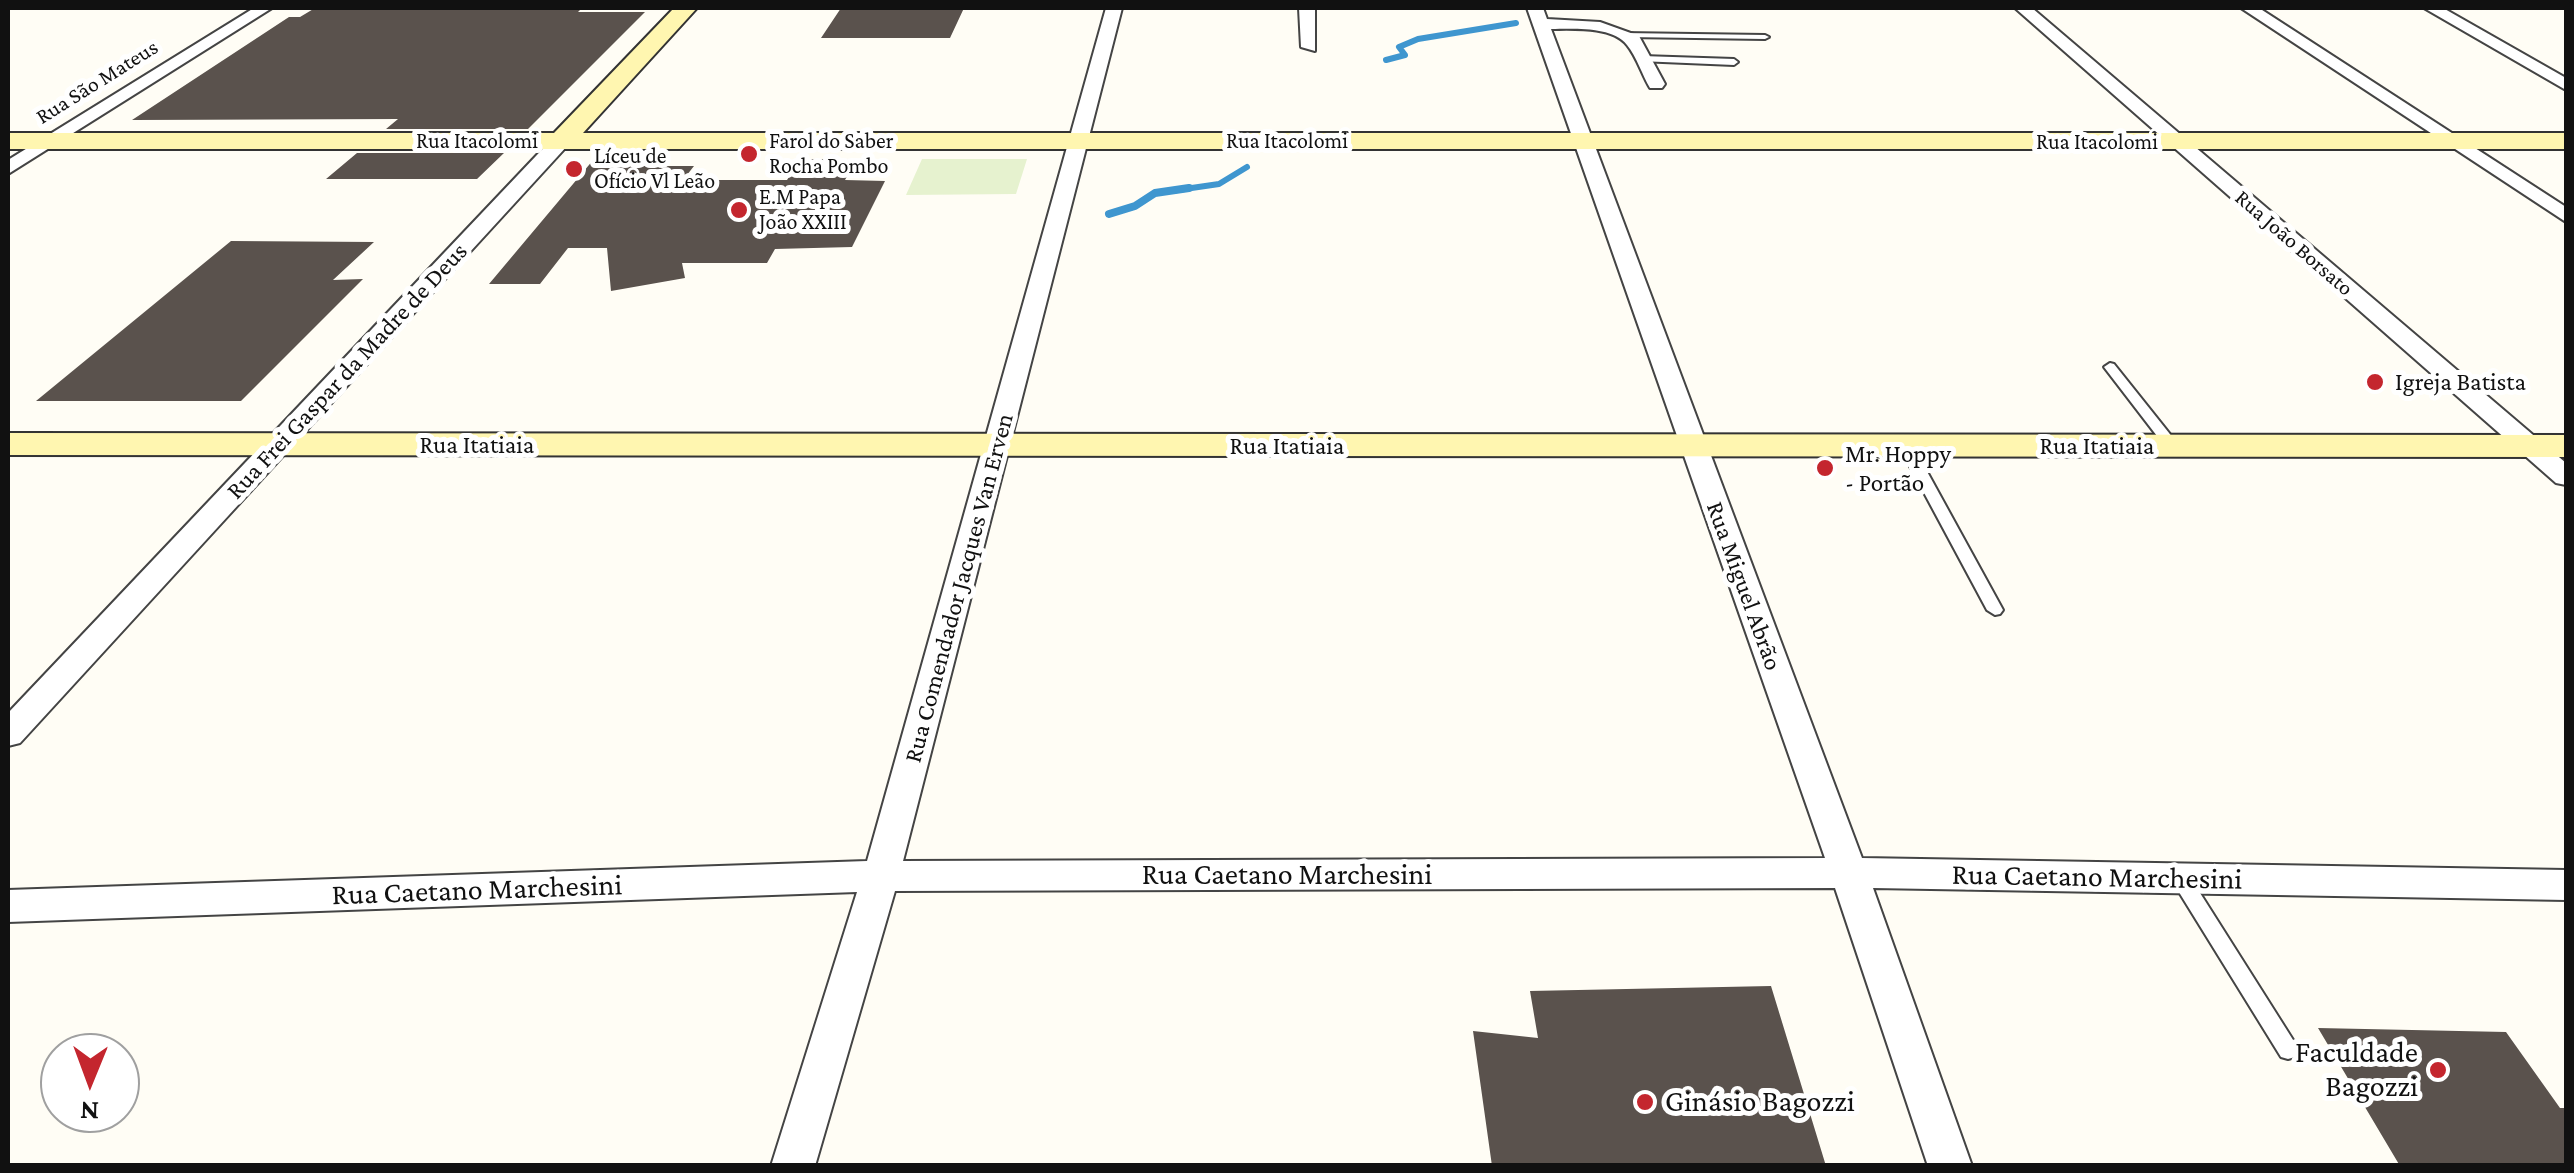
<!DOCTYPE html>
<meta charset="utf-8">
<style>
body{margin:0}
#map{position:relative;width:2574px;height:1173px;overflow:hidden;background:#fffdf5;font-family:"Crimson Pro",serif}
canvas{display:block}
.frame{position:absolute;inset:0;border:10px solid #111;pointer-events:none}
.north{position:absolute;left:40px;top:1033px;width:100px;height:100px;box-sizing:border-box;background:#fff;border:2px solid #a0a0a0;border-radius:50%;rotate:181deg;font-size:28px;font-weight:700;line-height:40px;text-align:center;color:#111}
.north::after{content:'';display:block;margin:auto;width:35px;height:45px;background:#c4262e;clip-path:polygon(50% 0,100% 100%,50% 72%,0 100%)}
</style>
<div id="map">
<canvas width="2574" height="1173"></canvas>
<div class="frame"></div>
<div class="north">N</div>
</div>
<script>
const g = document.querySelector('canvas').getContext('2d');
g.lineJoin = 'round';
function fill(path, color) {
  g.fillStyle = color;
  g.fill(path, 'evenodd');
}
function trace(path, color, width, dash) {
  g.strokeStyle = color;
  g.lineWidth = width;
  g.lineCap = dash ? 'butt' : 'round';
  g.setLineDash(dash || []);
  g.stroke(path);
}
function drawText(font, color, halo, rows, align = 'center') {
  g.font = font + ' "Crimson Pro",serif';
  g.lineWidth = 10;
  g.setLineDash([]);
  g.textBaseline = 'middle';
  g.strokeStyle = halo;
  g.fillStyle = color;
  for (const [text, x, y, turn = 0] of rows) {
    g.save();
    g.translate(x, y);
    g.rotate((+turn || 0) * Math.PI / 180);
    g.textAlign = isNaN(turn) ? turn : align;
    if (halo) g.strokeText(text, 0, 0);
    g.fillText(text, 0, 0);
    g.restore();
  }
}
fill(new Path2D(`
 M922,159H1027L1016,194L906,195Z`), '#e6f2cf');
trace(new Path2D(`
 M1386,60L1405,55L1399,47L1418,39L1516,23
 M1171,191L1219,184L1247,167`), '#3f96cf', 6);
trace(new Path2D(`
 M1109,214L1135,206L1155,193L1189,188`), '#3f96cf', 8);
fill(new Path2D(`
 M315,8H582L578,12H645L528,129H386L398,119L132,120L289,17H300Z
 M841,8H964L950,38H821Z
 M357,153H504L477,179H326Z
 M594,159H649L643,166H694L683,180H787L801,159H857L845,180L885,181L852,247L775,249L767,263H682L685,278L611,291L607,248H568L540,284H489Z
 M231,241L374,242L333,280L363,279L241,401H36Z
 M1771,986L1826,1166H1492L1473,1031L1538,1038L1530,991Z
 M2318,1028L2506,1032L2560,1108H2566V1166H2400Z`), '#5a524d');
const lane = new Path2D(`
 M1623,33L1765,35L1769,37L1765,39L1626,37H1623Z
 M1642,56L1734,59L1738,62L1734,65L1639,61L1638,59Z
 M2110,363L2114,364L2177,443L2179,446L2177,449H2167L2104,367Z
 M1906,442L1913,446L2003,610L2000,614L1995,615L1987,610L1899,446Z
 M2181,871L2188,874L2295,1043L2298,1050L2295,1057L2288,1059L2281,1057L2174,884L2172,879L2174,874Z`);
const street = new Path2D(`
 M254,8H272L8,174V160Z
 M1106,8H1122L903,861L1825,858L1527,8H1543L1547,19L1600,22L1639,36L1665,84L1662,88H1650C1642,75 1637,57 1627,45C1612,26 1573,29 1551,29L1862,858L2566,870V900L1873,888L1972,1166H1928L1835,888L895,891L815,1166H771L857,892L8,922V890L867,861Z
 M1299,8H1315V51L1301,47Z
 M2015,8H2032L2566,463V485L2556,483Z
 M2241,8H2259L2566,207V222Z
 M2424,8H2443L2566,78V90Z
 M561,135L571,141L568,145L20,743L8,746V713L554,137Z`);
const secondary = new Path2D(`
 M674,8H697L583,133H2566V149H8V133H554Z
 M8,433L2566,435V457L8,455Z`);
trace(lane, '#444', 4);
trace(street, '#444', 4);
trace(secondary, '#333', 4);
fill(lane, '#fff');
fill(street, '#fff');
fill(secondary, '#fff6b0');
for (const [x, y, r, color] of [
 [749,154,10,"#c4262e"],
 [574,169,10,"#c4262e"],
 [739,210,10,"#c4262e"],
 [2375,382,10,"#c4262e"],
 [1825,468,10,"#c4262e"],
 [2438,1070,10,"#c4262e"],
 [1645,1102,10,"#c4262e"]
]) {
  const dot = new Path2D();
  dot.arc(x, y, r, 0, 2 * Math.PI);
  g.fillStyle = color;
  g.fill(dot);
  trace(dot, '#fff', 4);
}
drawText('22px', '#111', '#fff', [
 ["Rua São Mateus",97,82,-32],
 ["Rua Itacolomi",477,141],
 ["Rua Itacolomi",1287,141],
 ["Rua Itacolomi",2097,142],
 ["Rua João Borsato",2294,243,41]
]);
drawText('22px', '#111', '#fff', [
 ["Farol do Saber",769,141],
 ["Rocha Pombo",769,166],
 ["Líceu de",594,156],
 ["Ofício Vl Leão",594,181],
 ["E.M Papa",759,197],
 ["João XXIII",759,222]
], 'left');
drawText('25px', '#111', '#fff', [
 ["Rua Frei Gaspar da Madre de Deus",347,371,-47],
 ["Rua Itatiaia",477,445],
 ["Rua Itatiaia",1287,446],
 ["Rua Itatiaia",2097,446],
 ["Rua Miguel Abrão",1744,586,70],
 ["Rua Comendador Jacques Van Erven",959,588,-75]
]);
drawText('25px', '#111', '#fff', [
 ["Igreja Batista",2395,382],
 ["Mr. Hoppy",1845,454],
 ["- Portão",1845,483]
], 'left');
drawText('30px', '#111', '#fff', [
 ["Rua Caetano Marchesini",1287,875],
 ["Rua Caetano Marchesini",2097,877,1],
 ["Rua Caetano Marchesini",477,890,-2]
]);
drawText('30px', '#111', '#fff', [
 ["Faculdade",2418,1053],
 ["Bagozzi",2418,1087],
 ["Ginásio Bagozzi",1665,1102,"left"]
], 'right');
</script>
